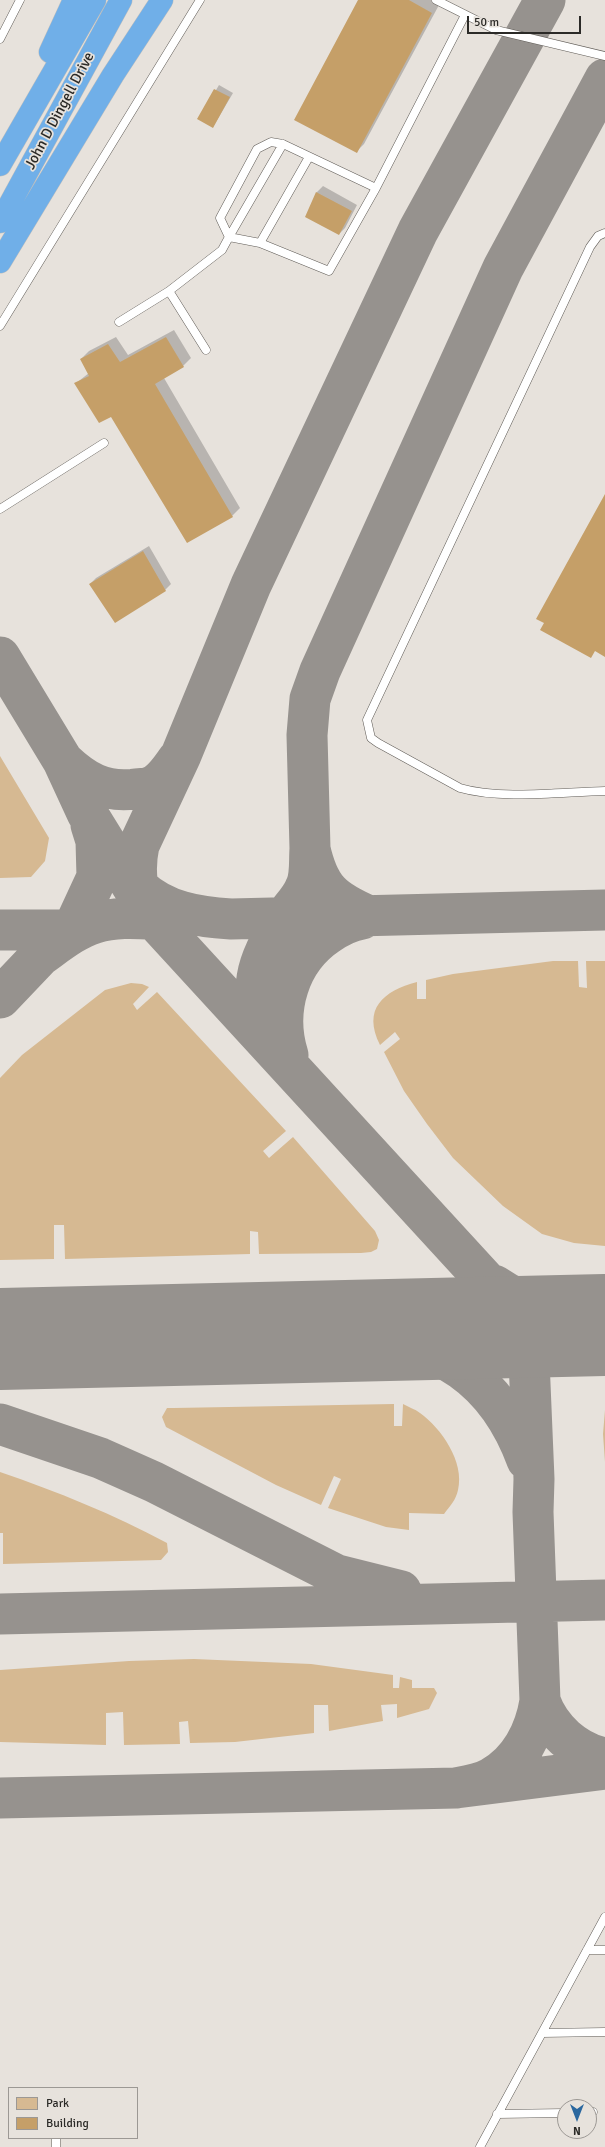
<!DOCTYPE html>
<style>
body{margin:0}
#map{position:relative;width:605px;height:2147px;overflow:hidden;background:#e7e2dc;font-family:Signika,sans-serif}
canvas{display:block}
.legend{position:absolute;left:8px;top:2087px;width:130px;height:52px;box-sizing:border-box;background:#e7e2dc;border:1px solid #9c9894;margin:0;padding:5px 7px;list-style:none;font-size:12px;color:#2b2a27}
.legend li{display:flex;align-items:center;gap:8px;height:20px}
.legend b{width:20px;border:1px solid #9c9894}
.north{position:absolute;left:557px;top:2099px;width:40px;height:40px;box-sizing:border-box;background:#e7e2dc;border:1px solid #9c9894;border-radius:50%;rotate:180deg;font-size:11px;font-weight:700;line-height:16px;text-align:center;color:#2b2a27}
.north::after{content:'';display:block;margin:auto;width:14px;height:18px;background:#2b689f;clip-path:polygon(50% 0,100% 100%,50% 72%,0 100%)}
.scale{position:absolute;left:467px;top:16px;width:114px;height:18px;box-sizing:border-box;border:2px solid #2b2a27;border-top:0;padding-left:5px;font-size:12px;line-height:14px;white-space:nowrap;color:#2b2a27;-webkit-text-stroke:3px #e7e2dc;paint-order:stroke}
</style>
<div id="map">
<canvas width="605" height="2147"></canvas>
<ul class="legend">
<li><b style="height:11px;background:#d6b992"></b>Park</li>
<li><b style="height:11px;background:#c59f68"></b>Building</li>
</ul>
<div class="north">N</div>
<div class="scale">50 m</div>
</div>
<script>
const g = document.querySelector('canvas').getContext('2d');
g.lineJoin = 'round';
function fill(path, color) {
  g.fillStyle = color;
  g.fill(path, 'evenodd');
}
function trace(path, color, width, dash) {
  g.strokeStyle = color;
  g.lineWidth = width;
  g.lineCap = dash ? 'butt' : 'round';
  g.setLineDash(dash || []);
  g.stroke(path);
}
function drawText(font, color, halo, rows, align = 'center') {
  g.font = font + ' Signika,sans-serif';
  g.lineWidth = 3.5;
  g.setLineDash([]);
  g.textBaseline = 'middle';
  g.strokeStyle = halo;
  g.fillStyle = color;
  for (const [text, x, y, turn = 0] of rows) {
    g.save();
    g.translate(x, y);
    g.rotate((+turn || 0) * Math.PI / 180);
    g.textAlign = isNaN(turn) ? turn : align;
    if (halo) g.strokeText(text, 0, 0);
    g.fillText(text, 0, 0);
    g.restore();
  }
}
fill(new Path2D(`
 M0,756L49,838L45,861L31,877L0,878Z
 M553,961H578L579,987L587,988L586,961H605V1246L574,1243L542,1234L503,1206L453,1158L427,1124L404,1091L384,1052L400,1039L395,1032L380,1045C362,1009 383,991 417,982V999H426V980L453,974Z
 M131,983L142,984L149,987L133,1004L137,1010L157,992L286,1131L263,1151L269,1158L293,1137L375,1231L379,1240L377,1249L371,1252L361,1253L259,1254L258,1232L250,1231V1254L65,1259L64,1225H54V1259L0,1260V1078L22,1055L105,990Z
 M394,1404V1426H402L403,1404C408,1407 415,1409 420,1413C441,1428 465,1462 458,1490C456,1500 450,1506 444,1514L409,1513V1530L386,1527L328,1508L341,1479L334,1476L321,1505L276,1485L166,1427L162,1417L167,1408H174Z
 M605,1410V1462L603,1434Z
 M0,1472C58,1492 113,1514 167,1543L168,1552L161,1560L3,1564V1533H0Z
 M194,1659L311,1664L393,1675V1688H399L400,1677L412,1680V1688H434L437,1693L429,1709L397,1718V1704L381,1705L383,1721L329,1731L328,1705H314V1733L235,1742L190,1743L188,1721L179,1722L180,1744L124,1745L123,1712L106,1713V1745L0,1742V1670L129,1661Z`), '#d6b992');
fill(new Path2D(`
 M359,0H431L439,5L364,144L356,152Z
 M219,85L233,93L213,127L199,119Z
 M323,186L357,205L345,228L339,234L307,217L317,192Z
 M174,330L191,358L183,366L164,378L240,508L232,516L75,384L89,373L81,359L89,351L116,337L128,355Z
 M149,546L171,584L165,590L90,584L96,578Z`), '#0003');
trace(new Path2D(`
 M0,657L63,761L87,813L150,915L485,1280L505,1303L520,1327L525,1340L529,1360L534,1479L533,1512L540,1701C535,1732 520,1762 491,1778C480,1784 467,1786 456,1788
 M63,761C84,781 104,793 135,789C139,788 146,789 150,787C162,783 171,769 178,759
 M310,849L307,735L310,699L320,671L503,268L605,79
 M139,888C165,912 198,917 231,919L605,910
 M141,899C135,880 135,864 139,845L181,755L251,585L418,231L545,0
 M78,918L97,877L96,841L91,825
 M0,930H65
 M40,956C57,944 75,929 95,923C120,915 151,920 176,920
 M0,998L59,936
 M271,1043C244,994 256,959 286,916C292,907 301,898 305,888C311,877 309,861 310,849C319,889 332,900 369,916
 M288,1055C274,1010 289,960 328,934C338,927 350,921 362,919
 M494,1285C528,1308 564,1319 605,1322
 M293,1332C314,1333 334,1332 354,1334C440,1342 497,1378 527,1460
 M0,1424L100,1458L154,1482L337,1575L401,1591
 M0,1614L605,1600
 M540,1701C550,1729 575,1752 605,1758
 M0,1798L456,1788L605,1769`), '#96928e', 41);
trace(new Path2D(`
 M0,1339L605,1325`), '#96928e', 102);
fill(new Path2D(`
 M358,0H409L432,13L357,153L294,120Z
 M214,89L230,97L213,128L197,119Z
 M316,192L352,211L339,235L305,217Z
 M166,337L184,367L155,384L233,517L187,543L111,417L99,423L74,383L89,376L80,359L108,344L120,362Z
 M605,494V657L595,651L591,658L540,630L544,623L536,619Z
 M143,551L166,591L115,623L89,584Z`), '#c59f68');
const service = new Path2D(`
 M436,0L496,30L605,56
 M0,39L20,0
 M283,144L229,237L260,243L329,271L376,188
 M605,233L598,236L590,247L367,720L371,738L378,743L460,788C501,800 562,792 605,791
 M260,243L309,157
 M119,322L169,291
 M0,326L200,0
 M206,350L169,291L222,250L229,237L220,218L257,149L271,142L283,144L376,188L465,15
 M0,509L104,443
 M587,1950H605
 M542,2033L605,2032
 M589,2112H593
 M497,2114L565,2113
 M56,2138V2147
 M480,2147L605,1917`);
const trunk = new Path2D(`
 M50,52L74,0
 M0,165L95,0
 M0,222L121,0
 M0,262L113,75L162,0`);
trace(service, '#605c57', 9);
trace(trunk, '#bfbfbe', 23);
trace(service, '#fff', 8);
trace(trunk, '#70afe8', 22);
drawText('15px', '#2b2a27', '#e7e2dc', [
 ["John D Dingell Drive",60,111,-62]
]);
</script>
